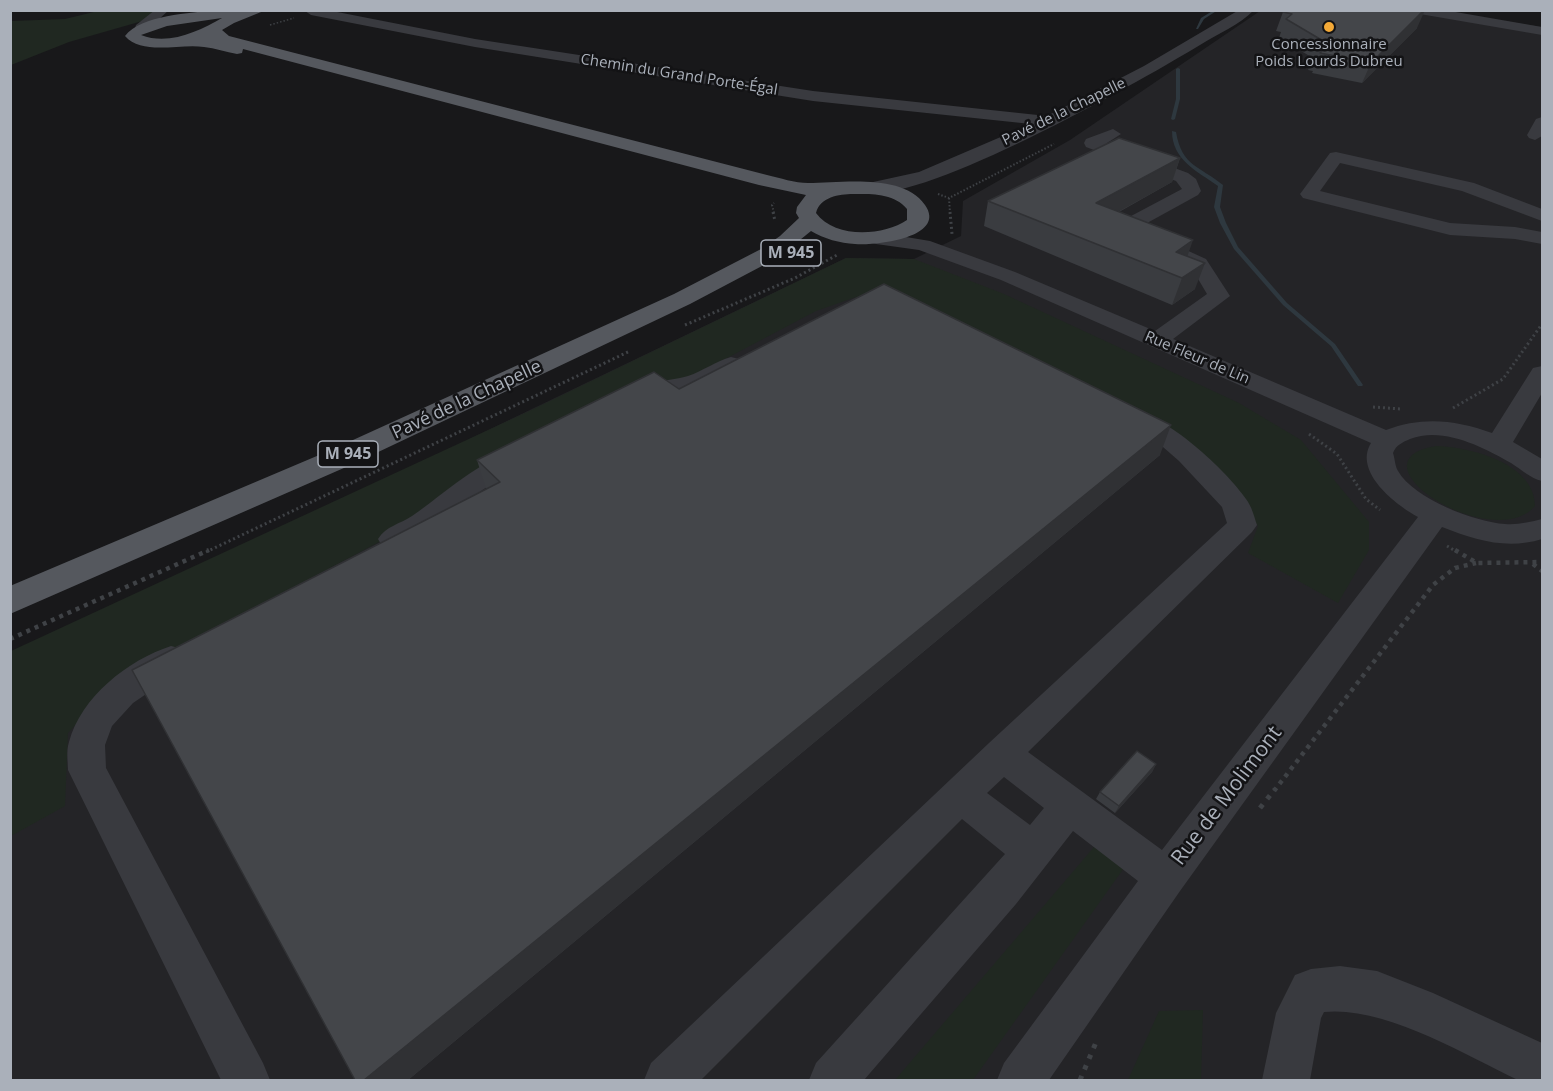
<!DOCTYPE html>
<meta charset="utf-8">
<style>
body{margin:0}
#map{position:relative;width:1553px;height:1091px;overflow:hidden;background:#18181a;font-family:"Open Sans",sans-serif}
canvas{display:block}
.frame{position:absolute;inset:0;border:12px solid #aab0ba;pointer-events:none}
</style>
<div id="map">
<canvas width="1553" height="1091"></canvas>
<div class="frame"></div>
</div>
<script>
const g = document.querySelector('canvas').getContext('2d');
g.lineJoin = 'round';
function fill(path, color) {
  g.fillStyle = color;
  g.fill(path, 'evenodd');
}
function trace(path, color, width, dash) {
  g.strokeStyle = color;
  g.lineWidth = width;
  g.lineCap = dash ? 'butt' : 'round';
  g.setLineDash(dash || []);
  g.stroke(path);
}
function drawText(font, color, halo, rows, align = 'center') {
  g.font = font + ' "Open Sans",sans-serif';
  g.lineWidth = 5;
  g.setLineDash([]);
  g.textBaseline = 'middle';
  g.strokeStyle = halo;
  g.fillStyle = color;
  for (const [text, x, y, turn = 0] of rows) {
    g.save();
    g.translate(x, y);
    g.rotate((+turn || 0) * Math.PI / 180);
    g.textAlign = isNaN(turn) ? turn : align;
    if (halo) g.strokeText(text, 0, 0);
    g.fillText(text, 0, 0);
    g.restore();
  }
}
fill(new Path2D(`
 M1260,11H1442L1542,27V1080H11L10,660L846,258L914,259L961,236L963,201L1070,140Z`), '#242427');
fill(new Path2D(`
 M98,11H156L146,20L69,42L11,65V21L65,19Z
 M846,258L914,259L1004,294L1239,403L1301,440L1369,522V550L1338,603L1248,553L1258,526L1235,490L1161,422L895,297H856L816,311L120,679L68,733L65,806L11,836V651L527,412Z
 M1436,446C1470,447 1535,463 1535,506C1493,555 1345,461 1436,446Z
 M1094,847L1124,868L973,1080H895Z
 M1203,1010L1201,1080H1128L1159,1011Z`), '#202821');
fill(new Path2D(`
 M1214,10H1218L1204,19L1198,29H1196L1201,18Z
 M1178,68L1180,69V99L1175,119L1173,120L1171,119L1176,99V69Z
 M1172,131L1176,132C1182,167 1200,166 1223,185L1220,207L1226,223L1238,247L1287,303L1335,344L1363,385L1362,386H1358L1331,346L1283,305L1234,249L1220,223L1214,207L1218,186C1197,171 1172,160 1172,131Z`), '#2e383f');
trace(new Path2D(`
 M270,25L294,18`), '#3f4246', 1.5, [1.5, 2]);
trace(new Path2D(`
 M938,194L949,198L1054,144
 M949,198L950,213
 M774,213L772,205L774,203`), '#3f4246', 2, [1.5, 2]);
trace(new Path2D(`
 M773,212L775,221
 M950,212L952,234
 M685,325L795,278L837,255
 M1373,407L1401,409
 M1453,408L1503,379L1542,324
 M1309,434L1337,454L1366,499L1380,510
 M1447,546L1457,552
 M206,552L630,351`), '#3f4246', 3, [2, 3]);
trace(new Path2D(`
 M1455,550L1477,563L1542,562
 M1533,564L1542,571
 M10,639L209,550
 M1274,791L1433,585L1455,568L1476,563`), '#3f4246', 4.5, [4, 5]);
trace(new Path2D(`
 M1260,808L1275,789
 M1080,1080L1097,1040`), '#3f4246', 5, [4.5, 7]);
fill(new Path2D(`
 M155,10H169L146,31H136L135,28L136,25Z
 M327,10L475,39L813,91L1047,116L1144,66L1239,10H1254C1240,25 1217,34 1200,45C1144,79 921,206 864,192L861,188L864,184L919,172L1031,124L813,101L475,47L311,15L305,11Z
 M1414,10H1444L1542,27V35L1420,14Z
 M1542,117V136L1535,140L1529,138L1527,135L1536,119Z
 M1113,129L1121,134L1107,143L1188,173L1196,179L1201,191L1198,195L1138,228L1206,259L1230,296L1173,339L1386,430C1423,416 1456,420 1492,433L1533,368L1542,366V393L1513,442L1542,459V481C1530,478 1522,470 1511,463C1483,447 1443,426 1410,439C1403,442 1396,445 1393,453C1395,459 1395,466 1398,471C1414,499 1475,522 1505,524C1518,525 1530,522 1542,519V539C1507,550 1475,540 1442,527L1180,891L1049,1080H997L1004,1063L1138,881L1073,831L1016,904L864,1080H809L816,1063L1005,854L962,819L701,1080H644L651,1063L989,743L1227,523L1222,507L1179,461L1155,440L1122,424L1118,418L1122,412C1157,404 1227,471 1246,499C1252,507 1254,516 1257,525L1252,532L1028,752L1162,850L1418,517C1396,505 1353,472 1371,443L1001,280L919,250L876,244L869,242L866,238L869,234L876,232L930,241L1015,272L1155,331L1207,294L1191,267L1116,232L1113,228L1116,224L1182,189L1176,181L1086,147L1084,143L1086,139ZM1004,777L1044,808L1030,825L987,793Z
 M1336,152L1474,183L1542,209V221L1462,191L1340,163L1320,191L1450,223L1515,227L1542,232V244L1515,239L1450,235L1303,198L1300,194L1303,190L1330,153Z
 M731,357L739,359L743,364L739,369L706,386L661,397L636,407L627,404L623,399C636,380 668,382 688,376C703,371 716,361 731,357Z
 M519,450L529,453L533,459L529,465C514,473 497,480 484,489C458,507 415,556 382,546L378,539C386,526 400,524 412,516C447,492 477,461 519,450Z
 M171,646L183,649L188,659L183,669L133,703L112,726L105,745L106,768L263,1063L270,1080H221L68,770C68,761 66,751 69,742C81,697 128,660 171,646Z
 M1340,966L1377,971L1433,993L1542,1043V1080H1518C1463,1054 1385,1006 1324,1012L1321,1018L1310,1080H1262L1276,1013L1295,975L1311,969Z`), '#393a3f');
fill(new Path2D(`
 M216,10H266L234,23L222,30L229,36L767,175C780,178 795,183 808,183C842,183 903,173 925,205C948,238 873,246 855,244C840,243 824,239 811,231L779,257L690,304L353,464L10,614V586L331,450L674,294L763,248L780,236L799,218L796,213L797,207L806,195L759,185L243,49L242,53L237,54C226,52 215,48 204,47C181,43 142,56 125,36C141,15 191,13 216,10ZM222,18C199,31 169,46 141,35L167,26ZM853,194C871,194 894,193 907,209V220C883,236 835,239 816,213C820,197 839,194 853,194Z`), '#55585e');
fill(new Path2D(`
 M1283,12L1417,28L1362,83L1312,73L1313,71L1308,70L1313,58L1279,38L1281,32L1276,31Z
 M1180,158L1172,182L1119,212L1188,256L1195,289L1172,305L984,226L988,201Z
 M679,389L1160,455L408,1080H364L486,489L477,460Z
 M1156,764L1152,772L1115,813L1096,799L1100,792Z`), '#3a3c40');
fill(new Path2D(`
 M1424,10H1425L1417,28L1362,83L1371,63Z
 M1180,158L1172,182L1089,228L1096,203Z
 M1193,240L1184,266L1176,252Z
 M1205,263L1195,289L1172,305L1182,278Z
 M1171,425L1160,455L408,1080H364Z
 M1156,764L1152,772L1115,813L1119,806Z`), '#303134');
const building = new Path2D(`
 M1285,10H1424L1371,63L1320,53L1322,51L1316,50L1325,42L1286,19L1292,14L1283,12Z
 M1119,138L1180,158L1096,203L1193,240L1176,252L1205,263L1182,278L988,201Z
 M884,284L1171,425L364,1080H355L132,670L500,482L477,460L654,372L679,389Z
 M1137,751L1156,764L1119,806L1100,792Z`);
fill(building, '#44464a');
trace(building, '#303134', 1.5);
for (const [x, y, r, color] of [
 [1329,27,6,"#f3a937"]
]) {
  const dot = new Path2D();
  dot.arc(x, y, r, 0, 2 * Math.PI);
  g.fillStyle = color;
  g.fill(dot);
  trace(dot, '#131315', 2);
}
drawText('15px', '#aab0ba', '#131315', [
 ["Concessionnaire",1329,45],
 ["Poids Lourds Dubreu",1329,62]
]);
drawText('15px', '#aab0ba', '#131315', [
 ["Chemin du Grand Porte-Égal",679,75,9],
 ["Pavé de la Chapelle",1064,112,-26],
 ["Rue Fleur de Lin",1197,358,23]
]);
for (const [x, y, w] of [
 [791,253,60],
 [348,454,60]
]) {
  const box = new Path2D();
  box.roundRect(x - w / 2, y - 13, w, 26, 4.5);
  g.fillStyle = '#131315';
  g.fill(box);
  trace(box, '#aab0ba', 1.5);
}
drawText('bold 16px', '#aab0ba', null, [
 ["M 945",791,253],
 ["M 945",348,454]
]);
drawText('18px', '#aab0ba', '#131315', [
 ["Pavé de la Chapelle",467,400,-25]
]);
drawText('21px', '#aab0ba', '#131315', [
 ["Rue de Molimont",1227,796,-53]
]);
</script>
